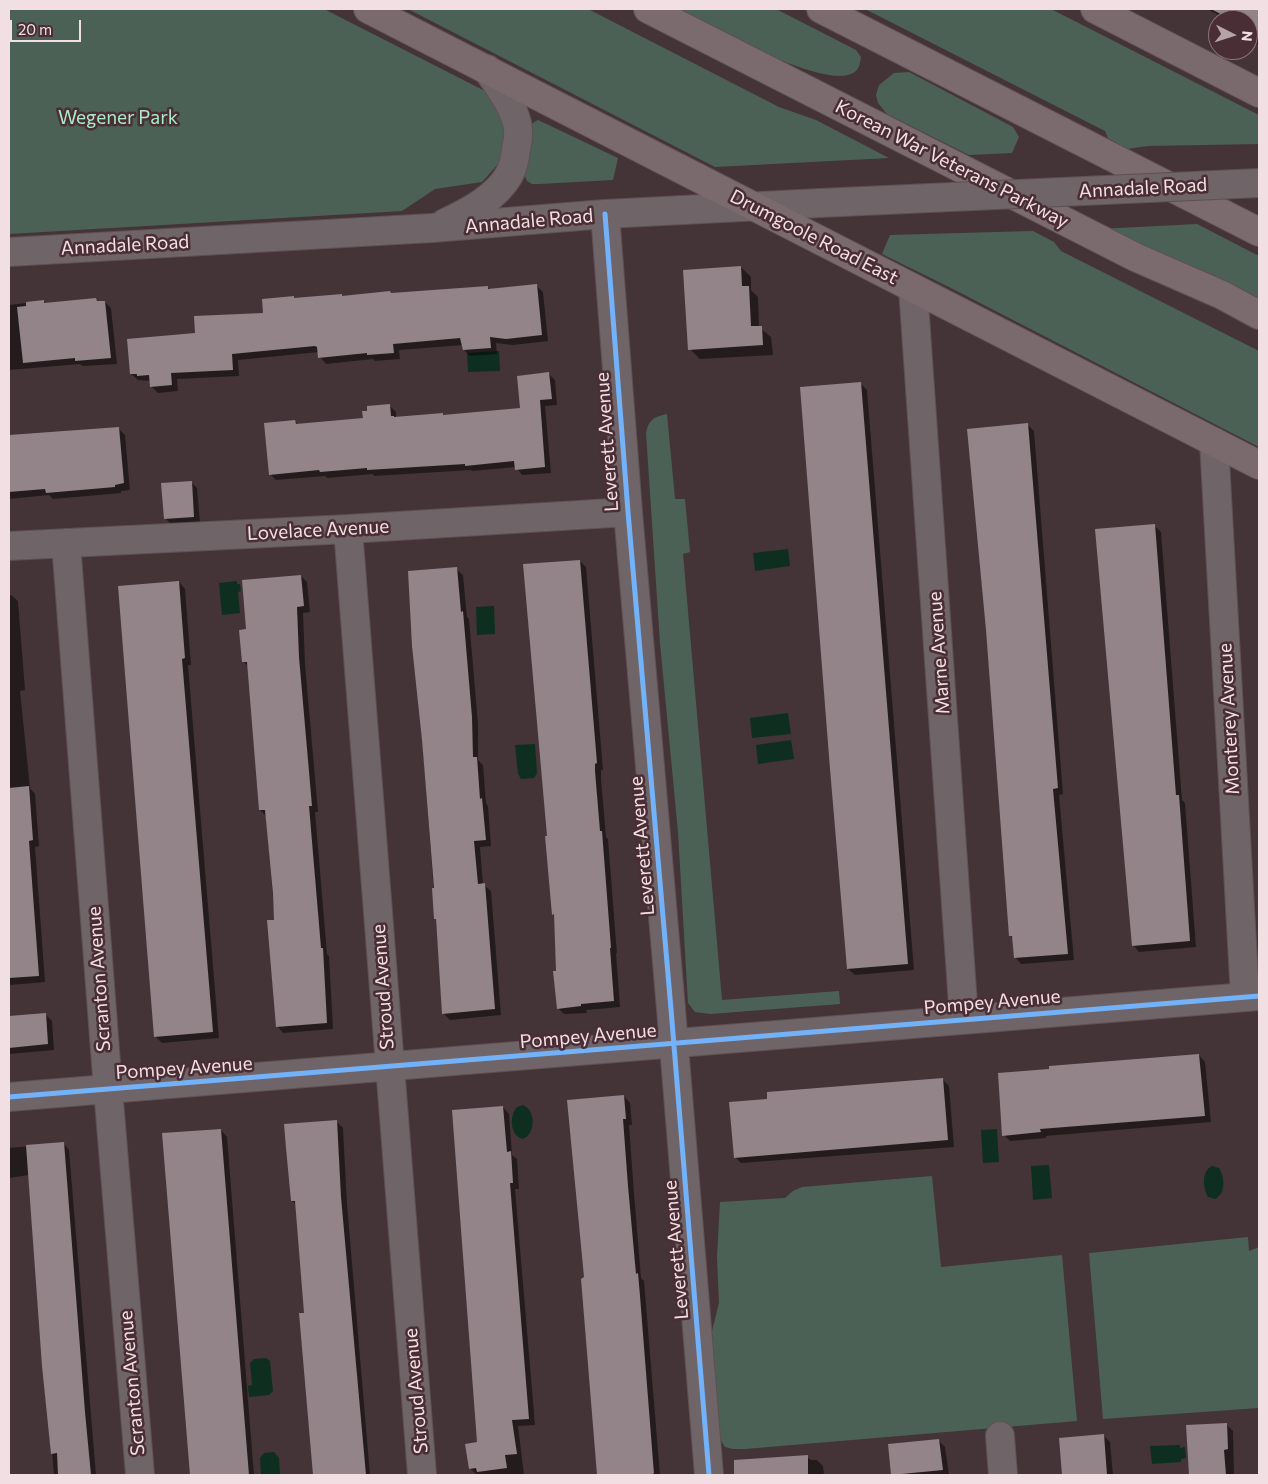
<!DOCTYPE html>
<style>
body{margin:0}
#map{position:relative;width:1268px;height:1484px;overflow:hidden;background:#443438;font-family:Commissioner,sans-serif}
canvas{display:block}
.frame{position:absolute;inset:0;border:10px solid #f2dfe3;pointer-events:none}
.north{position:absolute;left:1208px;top:10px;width:50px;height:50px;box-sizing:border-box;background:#4a2e35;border:1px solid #8d757b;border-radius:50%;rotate:95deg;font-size:14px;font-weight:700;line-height:20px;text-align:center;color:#f2dfe3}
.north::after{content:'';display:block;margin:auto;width:18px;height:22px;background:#b5a3a7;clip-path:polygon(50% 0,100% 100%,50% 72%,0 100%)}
.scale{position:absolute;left:10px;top:20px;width:71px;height:22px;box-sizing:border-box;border:2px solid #f2dfe3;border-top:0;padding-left:6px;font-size:15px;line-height:18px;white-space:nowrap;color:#f2dfe3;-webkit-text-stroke:4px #4a2e35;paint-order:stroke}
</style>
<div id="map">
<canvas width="1268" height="1484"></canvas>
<div class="frame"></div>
<div class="north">N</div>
<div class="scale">20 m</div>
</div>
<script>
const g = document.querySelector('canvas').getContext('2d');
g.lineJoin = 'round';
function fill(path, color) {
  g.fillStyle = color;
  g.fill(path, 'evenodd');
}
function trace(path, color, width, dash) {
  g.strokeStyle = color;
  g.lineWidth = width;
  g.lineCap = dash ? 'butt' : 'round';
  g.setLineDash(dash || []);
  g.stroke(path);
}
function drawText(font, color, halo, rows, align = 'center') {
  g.font = font + ' Commissioner,sans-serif';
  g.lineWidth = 5;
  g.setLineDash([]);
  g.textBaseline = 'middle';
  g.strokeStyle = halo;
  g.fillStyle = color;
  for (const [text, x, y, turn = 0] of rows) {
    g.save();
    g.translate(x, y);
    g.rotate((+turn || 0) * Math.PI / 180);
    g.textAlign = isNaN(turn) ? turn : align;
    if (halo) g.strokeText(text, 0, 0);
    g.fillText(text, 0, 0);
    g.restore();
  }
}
fill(new Path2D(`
 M9,9H324L481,89L491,95L499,106L506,137L499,163L482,182L435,189L402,211L9,234Z
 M408,9H588L779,107L816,120L889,158L715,167Z
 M676,9H776L856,50L861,57C860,64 859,70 853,73C822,90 708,25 676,9Z
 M865,9H1051L1259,115V144L1148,146L1127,149L1108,138L1105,131Z
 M909,72L1013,127L1019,137L1012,153L969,155L887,114L878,103L876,95L879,85L894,73Z
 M538,120L618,158L613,180L539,184H532L527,181L523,172C531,156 531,142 531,124Z
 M1197,224L1259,256V308L1099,229Z
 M1033,231L1054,242L1061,251L1259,351V447L955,290L882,254L890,235Z
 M667,414L675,499H685L690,552L683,554L722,1000L839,991L840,1004L710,1014L695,1012L688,1003L678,832L660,643L646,433C649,419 654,417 667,414Z
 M932,1176L941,1267L1062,1255L1077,1421L745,1449H733L725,1447L719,1437L712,1331L719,1303L717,1257L720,1202L785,1198L793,1191L802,1187Z
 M1248,1237L1249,1251L1259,1247V1408L1103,1419L1089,1253Z`), '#4c6155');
fill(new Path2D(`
 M499,351L500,371L468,372L467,353Z
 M788,549L790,566L755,571L753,553Z
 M237,581V584H240L241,591L238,592L240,613L222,615L219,583Z
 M494,606L495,634L477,635L476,607Z
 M788,713L791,734L752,738L750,718Z
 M791,740L794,759L758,764L756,745Z
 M535,744L537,773L534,778L521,779L518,774L515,745Z
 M523,1105C536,1110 536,1134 523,1139C510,1136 509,1116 517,1107Z
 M997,1129L999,1162L983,1163L981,1130Z
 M1049,1165L1052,1198L1033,1200L1031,1166Z
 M1212,1166L1219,1168C1225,1177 1226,1194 1215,1199L1208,1197C1203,1188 1201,1171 1212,1166Z
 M266,1358L270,1361L273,1391L269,1395L249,1397L248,1386L252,1385L250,1363L254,1359Z
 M1180,1445V1448L1185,1447L1186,1458L1181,1459V1462L1152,1464L1150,1446Z
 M274,1452L279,1458L280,1475H261L260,1458L264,1453Z`), '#0e2f20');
fill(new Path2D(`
 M1207,9H1259V45L1248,39V20H1228Z
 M741,267L751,277V290L758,297L759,327L771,337L773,355L700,359L690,349Z
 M536,285L543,292L548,341L513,345L496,343L497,354L470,356L464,350L463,345L399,350L400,359L375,361L373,359L326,364L320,357L319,352L238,360L239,376L177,379L178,391L158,393L151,386V381L138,380L131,374L196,334L265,314L295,299L341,295L343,297L487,287L491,290Z
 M96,299L99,302H105L111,308L117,364L83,366L80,364L9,370V305L43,301L46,304Z
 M549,374L555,380L557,405L545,406L551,473L522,475L516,467L472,471L471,470L374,476L373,474L327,478L325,476L276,480L270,474L295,422L298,425L364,419L390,406L396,412V418L442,414L445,416L521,409Z
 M861,384L867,390L914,970L855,975L848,969Z
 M1028,425L1034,431L1063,794L1059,795L1074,960L1021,964L1015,957L1013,938L1010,935Z
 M118,428L125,435L130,490L121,491V493L53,499L49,495L9,499V434L14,436Z
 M191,482L197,488L200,523L172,525L165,518Z
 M1154,525L1161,532L1182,800L1185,803L1196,947L1139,952L1133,945Z
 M580,561L586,567L603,770H601V779L606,837L608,839L617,954L616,953L620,1007L586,1010L587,1013L564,1014L558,1008L555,916L553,914L548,837Z
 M456,569L463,575L467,617L469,619L478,724V760L483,765L486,803L488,806L491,846L480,847L483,884L491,891L501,1015L450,1020L443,1013L419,696Z
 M301,576L307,582L310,612L303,613L305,664L318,812H315L327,954L329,956L333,1029L283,1033L277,1026L275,921L266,816L260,810L249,667L243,661L247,630Z
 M179,582L185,589L191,665H188L219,1038L162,1043L155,1036Z
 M9,595H11L18,601L25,690L20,691L30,788L35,794L39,846L35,847L45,982L10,985Z
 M45,1014L52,1021L54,1050L9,1054V1017Z
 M1199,1055L1205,1062L1211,1122L1046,1136V1138L1010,1141L1004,1135Z
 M942,1079L949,1086L954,1147L741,1163L735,1157L769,1100Z
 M624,1096L630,1103L632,1125H629L634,1193L641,1278L644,1281L660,1475H599L583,1279H585Z
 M503,1107L509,1114L512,1155L517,1159L519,1189H515L535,1425L518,1426L524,1475H481V1474H476L470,1468L478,1443Z
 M337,1122L343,1128L347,1204L370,1475H314L301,1314H305L297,1205L292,1201Z
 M221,1130L227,1137L254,1475H192L164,1134Z
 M63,1143L69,1150L96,1475H54L29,1175L9,1178V1148Z
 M9,1323L10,1340L9,1341Z
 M1226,1424L1233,1431L1234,1475H1190L1187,1427Z
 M1104,1436L1110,1442L1113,1475H1063L1061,1439Z
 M939,1441L945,1447L949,1475H892Z
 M807,1457L811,1460H817L823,1466L824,1475H771L770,1459Z`), '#0007');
fill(new Path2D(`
 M1211,9H1259V34L1248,28V20H1232Z
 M741,266L742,286H749L751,326H762L763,345L688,350L683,270Z
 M537,284L542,335L506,339L490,337L491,348L463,350L460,338L393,344L394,353L367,355V353L318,358L317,347L315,346L232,354L233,370L171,373L172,385L150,387L149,375L137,376V374H130L127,339L195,333L194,316L263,313L262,299L294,296V298L342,294V296L390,291L391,293L488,286V289Z
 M96,298L97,301H105L111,358L75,361V358L23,363L17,307L26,306V302L44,300V303Z
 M549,372L552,399L540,400L545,467L515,470L514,461L465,466V464L367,470V468L320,472L319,470L269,475L264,423L295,420L296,424L363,418L362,411H367V406L390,404L391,416H394V417L443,413V415L520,408L517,376Z
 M861,382L908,964L847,969L830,769L800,387Z
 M1028,423L1058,788L1053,789L1068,954L1014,958L1012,936H1009L986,630L967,429Z
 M119,427L124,483L115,485V487L46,493L45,489L9,492V435Z
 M192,481L194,517L164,519L161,483Z
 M1155,524L1176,795H1179L1190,941L1132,946L1095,529Z
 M580,560L597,763L595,764V771L600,831H602L611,948H610L614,1001L581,1004V1006L557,1009L553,971H556L554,914L552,915L545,836H547L523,564Z
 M457,567L461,612L463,611L472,717L473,757H477L480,799L482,798L486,840L474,841L478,884L485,883L495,1009L442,1014L436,919H434L432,888H434L422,740L412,646L408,571Z
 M301,575L304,606L297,607L299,657L312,806H309L321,948H323L327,1023L276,1027L267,920H274L273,894L265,810H259L247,662H242L239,630L246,629L242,580Z
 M179,581L185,658L182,659L213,1032L154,1037L118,586Z
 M29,786L33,840L29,841L39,976L9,978V788Z
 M46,1013L48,1044L9,1048V1016Z
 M1199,1054L1205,1116L1040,1129L1041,1132L1002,1136L998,1073L1049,1069V1066Z
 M943,1078L948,1140L734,1158L729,1102L767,1099V1092Z
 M624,1095L626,1119H623L628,1186L636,1274L638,1273L640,1296L654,1474L653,1473V1475H597L581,1279L584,1277L567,1100Z
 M503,1106L507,1152L511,1151L513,1183H510L529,1419L512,1420L517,1454L505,1455L507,1468L477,1472L476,1468L469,1469L465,1444L477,1442L452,1110Z
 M337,1120L341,1197L366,1475H313L299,1313H304L295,1201H291L286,1148L284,1124Z
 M221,1129L249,1475H190L162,1133Z
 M64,1142L85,1412L91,1475H58L57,1453L51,1454L42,1366L26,1145Z
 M1227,1423L1228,1449L1224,1450L1226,1475H1189L1186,1425Z
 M1104,1434L1107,1475H1062L1059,1438Z
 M939,1439L943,1470L891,1475L888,1444Z
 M808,1455V1475H734V1460Z`), '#928488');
const minor = new Path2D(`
 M605,214L628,512L671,1009L709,1475
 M445,223C468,212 496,198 509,175C513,168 515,158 516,149C518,141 519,131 517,123C512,103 498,86 487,69
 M9,252L432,228L605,214L820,203
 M913,288L964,1019
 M1214,442L1245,997
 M348,529L422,1475
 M66,543L108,1089L140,1475
 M9,546L348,529L628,512
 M9,1097L1259,996
 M1000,1436L1003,1475`);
const major = new Path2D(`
 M368,9L1259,465
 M1095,9L1259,93`);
const highway = new Path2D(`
 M648,9L1135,257L1222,295L1259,315
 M821,9L1259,232`);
trace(minor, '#5e5053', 30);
trace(major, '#5e5053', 30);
trace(highway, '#5e5053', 30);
trace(minor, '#6f6467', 28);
trace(major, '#7a6a6e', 28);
trace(highway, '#7b6a6e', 28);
const minorBridge = new Path2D(`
 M820,203L1259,183`);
trace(minorBridge, '#5e5053', 30, []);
trace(minorBridge, '#6f6467', 28);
trace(new Path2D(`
 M605,214L628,512L671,1009L709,1475
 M9,1097L1259,996`), '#73b2f8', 5);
drawText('19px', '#a9eac6', '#4a2e35', [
 ["Wegener Park",118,118]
]);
drawText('19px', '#f2dfe3', '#4a2e35', [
 ["Korean War Veterans Parkway",952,164,27],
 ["Annadale Road",1143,188,-3],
 ["Annadale Road",529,221,-5],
 ["Drumgoole Road East",814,237,27],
 ["Annadale Road",125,245,-3],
 ["Leverett Avenue",607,442,-94],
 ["Lovelace Avenue",318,530,-3],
 ["Marne Avenue",939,653,-94],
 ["Monterey Avenue",1229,719,-93],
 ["Leverett Avenue",642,846,-95],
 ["Scranton Avenue",99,979,-94],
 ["Stroud Avenue",383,987,-94],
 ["Pompey Avenue",992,1002,-5],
 ["Pompey Avenue",588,1036,-5],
 ["Pompey Avenue",184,1068,-4],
 ["Leverett Avenue",676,1250,-95],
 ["Scranton Avenue",132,1383,-95],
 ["Stroud Avenue",416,1391,-95]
]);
</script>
